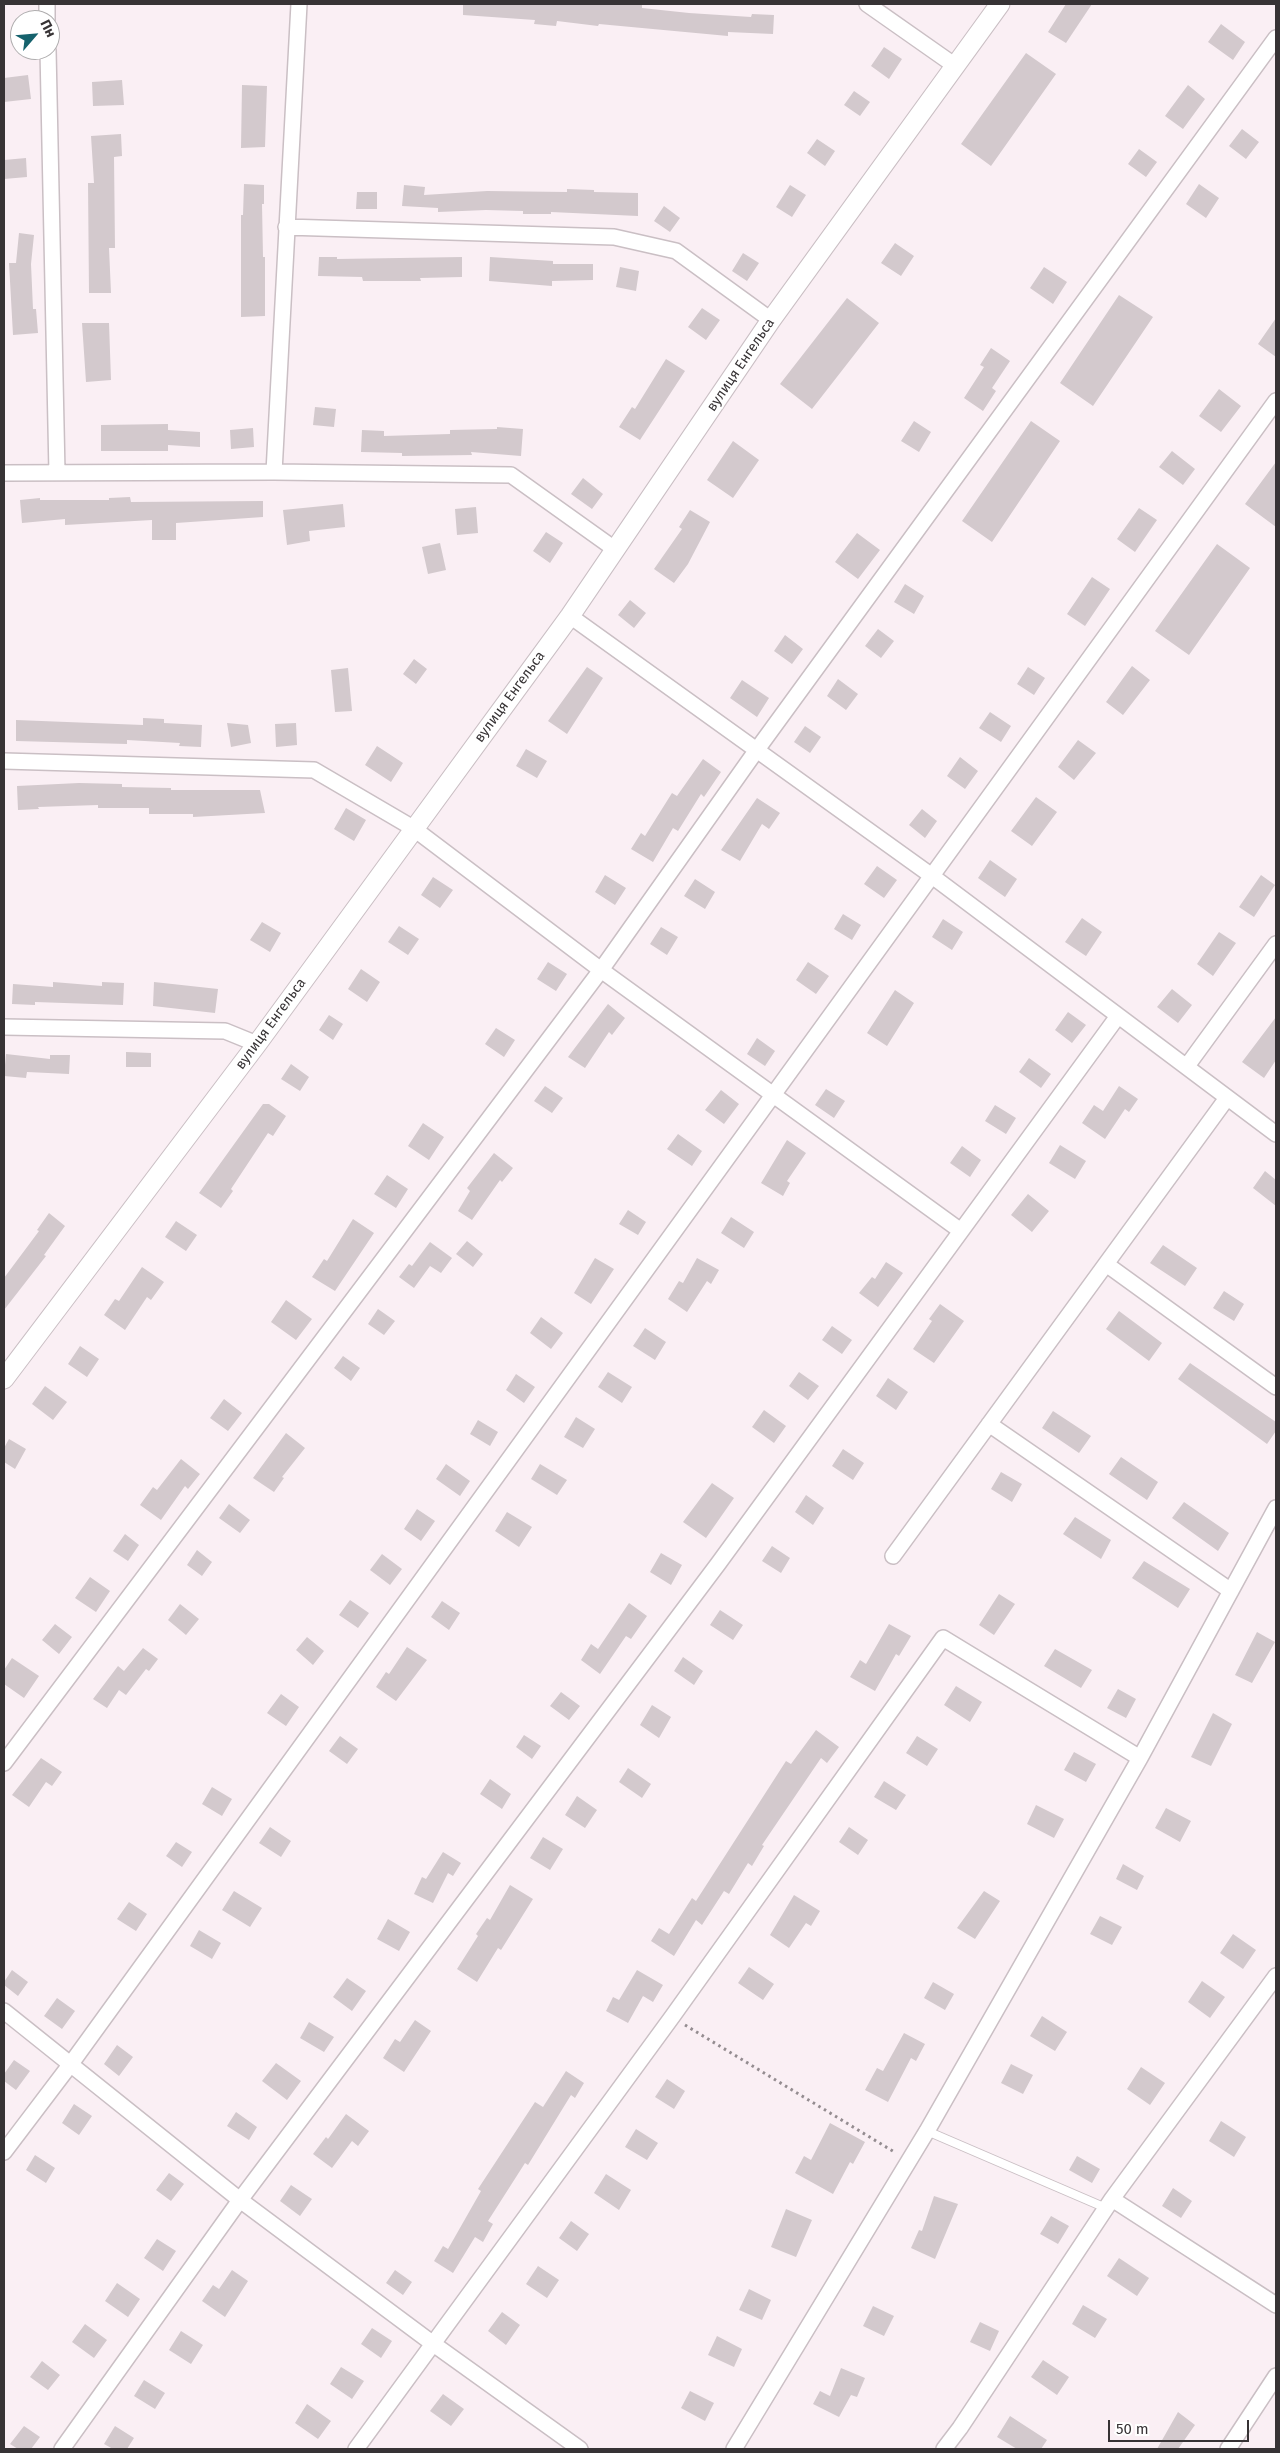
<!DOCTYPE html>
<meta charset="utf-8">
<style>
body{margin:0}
#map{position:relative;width:1280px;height:2453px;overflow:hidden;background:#faeff4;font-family:"Fira Sans",sans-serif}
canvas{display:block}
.frame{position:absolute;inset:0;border:5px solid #373335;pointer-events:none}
.north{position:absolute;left:10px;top:10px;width:50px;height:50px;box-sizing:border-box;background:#fff;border:1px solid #afadae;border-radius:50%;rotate:63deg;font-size:14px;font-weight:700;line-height:20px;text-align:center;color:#373335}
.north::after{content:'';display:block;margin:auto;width:18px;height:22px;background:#15626d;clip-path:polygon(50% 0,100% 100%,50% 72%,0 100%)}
.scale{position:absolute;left:1108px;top:2420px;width:141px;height:22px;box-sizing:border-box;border:2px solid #373335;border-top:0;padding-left:6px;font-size:15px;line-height:18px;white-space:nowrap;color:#373335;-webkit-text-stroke:4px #fff;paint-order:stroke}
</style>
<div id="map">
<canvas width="1280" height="2453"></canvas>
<div class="frame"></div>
<div class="north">Пн</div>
<div class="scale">50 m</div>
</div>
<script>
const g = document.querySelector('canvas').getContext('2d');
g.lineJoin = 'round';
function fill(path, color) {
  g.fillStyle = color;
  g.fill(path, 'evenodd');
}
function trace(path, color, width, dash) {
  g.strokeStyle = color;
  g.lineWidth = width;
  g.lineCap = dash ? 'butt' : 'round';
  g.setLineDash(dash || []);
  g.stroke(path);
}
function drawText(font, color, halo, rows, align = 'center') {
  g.font = font + ' "Fira Sans",sans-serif';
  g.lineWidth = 4;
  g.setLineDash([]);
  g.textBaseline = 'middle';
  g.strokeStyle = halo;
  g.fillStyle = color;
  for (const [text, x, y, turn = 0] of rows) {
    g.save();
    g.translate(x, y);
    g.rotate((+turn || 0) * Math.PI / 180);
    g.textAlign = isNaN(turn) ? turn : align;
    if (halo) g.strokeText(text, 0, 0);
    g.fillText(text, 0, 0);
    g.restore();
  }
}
fill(new Path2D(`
 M463,4H642V8L689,13L751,17L752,14L774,15L773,34L728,32V36L599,24L598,26L557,21L556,26L534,24L535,20L463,15Z
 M1066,4H1092L1066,43L1048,32Z
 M1221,24L1245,42L1233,60L1208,42Z
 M884,47L902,59L889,79L871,66Z
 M1026,53L1056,74L991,166L961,144Z
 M28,75L31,99L4,102V78Z
 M122,80L124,105L93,106L92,82Z
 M242,85L267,86L265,147L241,148Z
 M1188,85L1205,99L1183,129L1165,116Z
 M854,91L870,102L860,116L844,105Z
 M1242,129L1259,142L1246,159L1229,146Z
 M121,134L122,156L114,157L115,248H109L111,293H89L88,183H94L91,136Z
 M817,139L835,151L825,166L807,153Z
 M1139,149L1157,162L1146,177L1128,164Z
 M26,158L27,177L4,179V160Z
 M244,184L264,185V204H262L263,257H265V316L241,317V215H243Z
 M1199,184L1219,198L1206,218L1186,204Z
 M404,185L425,187L424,195L487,191L567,192V189L594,190V192L638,193V216L551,212V214H523V211L486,210L438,212V208L402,206Z
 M790,185L806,195L792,217L776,207Z
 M357,192H377V209H356Z
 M664,206L680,218L670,232L654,221Z
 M19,233L34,235L31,264L33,309H36L38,333L13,335L9,263H16Z
 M895,243L914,256L901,276L881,263Z
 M743,253L759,263L747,281L732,271Z
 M319,257H337V259L462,257V277L420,278L421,281H363L362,277L318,276Z
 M490,257L553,261V264H593V280L552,281V286L489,281Z
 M620,267L639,271L636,291L616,287Z
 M1044,267L1067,282L1053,304L1030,288Z
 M1119,295L1153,317L1093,406L1060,383Z
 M847,298L879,323L812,409L780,384Z
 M702,308L720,320L706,340L688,327Z
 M1276,318V357L1258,344Z
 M82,323H109L111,380L86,382Z
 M991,348L1010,361L992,388L996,391L983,411L964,398L984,367L980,365Z
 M666,359L685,371L640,440L619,427L632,407L635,409Z
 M1219,389L1241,406L1221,432L1199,416Z
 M315,407L336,409L334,427L313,425Z
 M914,421L931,432L919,452L901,441Z
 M1031,421L1060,441L992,542L962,521Z
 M168,424V430L200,432V447L168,445V451H101V425Z
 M497,427L523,429L521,456L471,452L472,455L402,456V453L361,452L362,430L384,431V436L450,434V430L497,429Z
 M253,428L254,447L231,449L230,430Z
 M733,441L759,460L733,498L707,480Z
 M1172,451L1195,469L1183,485L1159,467Z
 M1276,462V527L1245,504Z
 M583,478L603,494L592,509L571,494Z
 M130,497L131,502L263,501V517L176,523V540H152V520L65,525V519L22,523L20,500L40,498V500H109V498Z
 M343,504L345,527L309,531L310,541L287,545L283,510Z
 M476,507L478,533L457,535L455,509Z
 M1139,508L1157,520L1135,552L1117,539Z
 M690,510L710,522L688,564L674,583L654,569L682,529L679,527Z
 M546,532L563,543L550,563L533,551Z
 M857,533L880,550L858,579L835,562Z
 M440,543L446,570L428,574L422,547Z
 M1217,544L1250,568L1189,655L1155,631Z
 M1092,577L1110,589L1085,626L1067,614Z
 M905,584L924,596L914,614L894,602Z
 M630,600L646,613L634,628L618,615Z
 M878,629L894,641L881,658L865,646Z
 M785,635L803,649L792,664L774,651Z
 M414,659L427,669L416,684L403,674Z
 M1132,666L1150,680L1123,715L1106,702Z
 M587,667L603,678L567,734L548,721Z
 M1028,667L1045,678L1034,695L1017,684Z
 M348,668L352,711L335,712L331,670Z
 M838,679L858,694L846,710L827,696Z
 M742,680L769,698L757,717L730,698Z
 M990,712L1011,726L1001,742L979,728Z
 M143,718L164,719V723L202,725L201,747L179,746L180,743L127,740V744L16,741V720L143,725Z
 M227,723L248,725L251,743L231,747Z
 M296,723L297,745L276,747L275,724Z
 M805,726L821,737L810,753L794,742Z
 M1078,740L1096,753L1074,780L1058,767Z
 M377,746L403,763L391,782L365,765Z
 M526,749L547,761L537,778L516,766Z
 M960,757L978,771L965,789L947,776Z
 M703,759L721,772L704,797L701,794L678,831L673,828L653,862L631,849L641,833L645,836L672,793L677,796Z
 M79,783L122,784V787L171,788V790H260L265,813L193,817V814H149V808H98V805L38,807L39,809L18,810L17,786Z
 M1036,797L1057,812L1032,846L1011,831Z
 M757,798L780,813L769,829L762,824L740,861L721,850Z
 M346,808L366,820L354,841L334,829Z
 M922,809L937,821L925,838L909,825Z
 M990,860L1017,879L1005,897L978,878Z
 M877,866L897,880L884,898L864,884Z
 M605,875L626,888L615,905L595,892Z
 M1261,875L1275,885L1254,917L1239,907Z
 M433,877L453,890L440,908L421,895Z
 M695,879L715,892L705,909L684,896Z
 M843,914L861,925L852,940L834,929Z
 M1082,918L1102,932L1086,956L1065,942Z
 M943,919L963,932L952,950L932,937Z
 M262,922L281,933L270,952L250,940Z
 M399,926L419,939L408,955L388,942Z
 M661,927L678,937L667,955L650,944Z
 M1219,932L1236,943L1213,976L1197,964Z
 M548,962L567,974L556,991L537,979Z
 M808,962L829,976L816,994L796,980Z
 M361,969L380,982L367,1002L348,989Z
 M53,982L102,986V982L124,983L123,1005L35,1002V1005L12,1004L13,984L53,987Z
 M154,982L218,989L215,1013L153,1006Z
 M1172,989L1192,1005L1178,1023L1157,1007Z
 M895,990L914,1003L887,1046L867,1033Z
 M608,1004L625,1018L612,1035L609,1032L585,1068L568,1057Z
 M1068,1012L1086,1025L1072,1043L1055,1030Z
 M329,1015L343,1024L333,1040L319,1030Z
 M1276,1017V1060L1264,1078L1242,1062Z
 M496,1028L515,1040L504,1057L485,1044Z
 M757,1038L775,1051L765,1066L747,1054Z
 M126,1052L151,1053V1067H126Z
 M6,1054L50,1059V1055H70L69,1074L27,1072L26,1078L4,1076Z
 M1029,1058L1051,1074L1041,1088L1019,1072Z
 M291,1064L309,1077L300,1091L281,1079Z
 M545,1086L563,1098L552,1113L534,1101Z
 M1119,1086L1138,1099L1129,1112L1125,1109L1105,1139L1082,1123L1094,1105L1103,1111Z
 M826,1089L845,1101L834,1118L815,1105Z
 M721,1090L739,1104L724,1124L705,1110Z
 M263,1104H269L286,1116L273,1136L268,1133L231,1189L233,1191L221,1208L199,1193Z
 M995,1105L1016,1118L1006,1134L985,1121Z
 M423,1123L444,1137L429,1160L408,1146Z
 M678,1134L702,1151L692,1166L667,1149Z
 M787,1140L806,1153L787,1181L790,1183L783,1196L761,1183Z
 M1060,1145L1086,1161L1075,1179L1049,1163Z
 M962,1146L981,1160L970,1177L950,1163Z
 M494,1153L513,1168L502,1182L500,1180L472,1220L458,1211L470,1191L467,1188Z
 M1265,1171L1276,1180V1206L1253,1188Z
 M387,1175L408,1189L396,1208L374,1194Z
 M1028,1194L1049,1211L1032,1232L1011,1215Z
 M628,1210L646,1222L638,1235L619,1224Z
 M49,1213L65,1226L44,1255L46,1256L4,1310V1278L39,1231L37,1230Z
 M731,1217L754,1232L744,1248L721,1233Z
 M353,1219L374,1233L335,1291L312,1277L324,1259L327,1261Z
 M176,1221L197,1235L186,1251L165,1237Z
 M467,1241L483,1254L473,1267L456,1254Z
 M430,1242L452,1258L441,1273L430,1266L414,1288L399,1277L409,1264L412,1266Z
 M1163,1245L1197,1268L1185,1286L1150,1263Z
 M595,1258L614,1269L591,1304L574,1293Z
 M697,1258L719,1270L711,1284L707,1281L687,1312L668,1299L679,1281L683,1283Z
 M886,1262L903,1273L878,1307L859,1293L872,1277L875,1279Z
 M142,1267L164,1282L151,1300L147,1297L125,1330L104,1315L115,1299L119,1301Z
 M1224,1291L1244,1304L1234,1321L1213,1308Z
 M286,1300L312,1319L296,1340L271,1322Z
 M940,1304L964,1321L934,1363L913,1349L932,1321L929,1319Z
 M378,1309L395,1321L384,1335L368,1324Z
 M1119,1311L1162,1343L1149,1361L1106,1329Z
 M541,1317L563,1333L551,1349L530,1333Z
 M832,1326L852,1340L842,1354L822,1340Z
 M645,1328L666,1342L655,1360L633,1346Z
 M80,1346L99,1359L87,1377L68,1364Z
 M343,1356L360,1368L351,1381L334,1368Z
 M1190,1363L1276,1422V1431L1267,1444L1178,1379Z
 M608,1372L632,1387L622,1403L598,1387Z
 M799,1372L819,1386L808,1400L789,1386Z
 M516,1374L535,1387L524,1403L506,1390Z
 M888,1378L908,1392L896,1410L876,1396Z
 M45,1386L67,1402L53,1420L32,1404Z
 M224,1399L242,1413L228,1431L210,1418Z
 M764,1410L786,1426L774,1443L752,1427Z
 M1053,1411L1091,1436L1079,1453L1042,1428Z
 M576,1417L595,1429L583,1448L564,1437Z
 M478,1420L498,1432L490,1446L470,1434Z
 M286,1433L305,1448L282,1477L284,1478L274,1492L253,1478Z
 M9,1439L26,1449L15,1469L4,1462V1448Z
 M843,1449L864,1463L853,1480L832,1466Z
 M1121,1457L1158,1482L1147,1500L1109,1474Z
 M181,1459L200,1474L188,1489L185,1486L161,1520L140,1505L153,1487L157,1490Z
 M446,1464L470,1481L460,1496L436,1479Z
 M540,1464L567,1480L557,1495L531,1479Z
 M1001,1472L1022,1484L1012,1502L991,1489Z
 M712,1483L734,1498L706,1538L683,1522Z
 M806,1495L824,1508L813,1525L795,1512Z
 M1184,1502L1229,1533L1218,1551L1172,1518Z
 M229,1504L250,1520L240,1533L219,1518Z
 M417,1509L435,1521L421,1541L404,1529Z
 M507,1512L532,1527L519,1547L495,1531Z
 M1075,1517L1111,1540L1101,1559L1063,1534Z
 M125,1534L139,1545L128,1561L113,1551Z
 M772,1546L790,1558L781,1573L762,1561Z
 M197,1550L212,1562L202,1576L187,1565Z
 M661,1553L682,1565L671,1585L650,1572Z
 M382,1554L402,1569L390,1585L370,1570Z
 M1144,1561L1190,1589L1178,1608L1132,1578Z
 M90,1577L110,1591L96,1612L75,1598Z
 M999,1594L1015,1604L994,1635L979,1625Z
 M350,1600L369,1613L358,1628L339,1615Z
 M442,1601L460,1613L449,1630L431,1617Z
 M629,1603L647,1616L631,1639L626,1636L600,1674L581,1660L591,1644L598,1649Z
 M180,1604L199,1619L186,1635L168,1620Z
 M720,1610L743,1625L733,1640L710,1625Z
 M55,1624L72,1637L59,1654L42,1640Z
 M889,1624L911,1636L899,1656L896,1654L875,1691L850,1677L860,1660L866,1664Z
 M1257,1632L1275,1642L1252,1683L1235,1675Z
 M307,1637L324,1651L313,1665L296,1650Z
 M407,1647L427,1660L396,1701L376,1687L386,1672L389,1674Z
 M143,1648L158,1659L149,1671L146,1669L126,1695L119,1690L107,1708L93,1699L118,1666L124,1671Z
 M1055,1649L1092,1670L1081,1688L1044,1666Z
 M683,1657L703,1671L694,1685L674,1671Z
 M12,1658L39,1676L24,1698L4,1684V1670Z
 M956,1686L982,1702L970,1722L944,1705Z
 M1118,1689L1136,1699L1126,1718L1107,1708Z
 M561,1692L580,1706L569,1720L550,1706Z
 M281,1694L299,1707L286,1726L267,1713Z
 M652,1705L671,1717L659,1738L640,1725Z
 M1213,1713L1232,1724L1211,1766L1191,1757Z
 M816,1730L839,1747L827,1763L821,1758L762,1845L764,1846L752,1866L748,1863L729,1894L724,1891L702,1925L696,1920L674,1956L651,1941L659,1928L669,1934L692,1898L696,1901L786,1761L791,1764Z
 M524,1735L541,1746L532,1759L516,1747Z
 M340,1736L358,1749L347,1764L329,1751Z
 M917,1736L938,1749L927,1766L906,1753Z
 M1074,1752L1096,1764L1086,1782L1064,1770Z
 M41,1758L62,1772L52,1786L46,1782L29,1807L12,1795Z
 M628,1768L651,1784L642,1798L619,1782Z
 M490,1779L511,1794L502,1809L480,1794Z
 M884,1781L906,1795L896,1810L874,1797Z
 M212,1787L232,1799L222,1816L202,1804Z
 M577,1796L597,1810L585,1828L565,1815Z
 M1036,1805L1064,1819L1054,1838L1027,1824Z
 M1166,1808L1191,1821L1180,1842L1155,1828Z
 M270,1827L291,1841L281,1857L259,1843Z
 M849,1827L868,1840L858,1855L839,1842Z
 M543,1837L563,1849L550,1870L530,1858Z
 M176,1842L192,1852L182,1867L166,1856Z
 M443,1852L461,1863L453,1876L448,1873L433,1903L414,1894L422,1877L426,1879Z
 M1123,1864L1144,1876L1137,1890L1116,1879Z
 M510,1885L533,1899L501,1950L498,1948L477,1982L457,1969L478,1936L476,1934L487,1918L490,1920Z
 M234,1891L262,1908L250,1927L222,1910Z
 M984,1891L1000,1901L975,1939L957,1928Z
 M794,1895L820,1911L811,1926L806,1923L789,1948L770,1935Z
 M129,1902L147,1914L136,1931L117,1919Z
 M1100,1916L1122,1927L1112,1945L1090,1934Z
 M388,1919L410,1932L399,1951L377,1939Z
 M199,1930L221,1943L212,1959L190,1946Z
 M1233,1934L1256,1950L1243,1969L1220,1953Z
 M749,1967L774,1984L763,2000L738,1983Z
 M12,1970L28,1982L18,1996L4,1985V1982Z
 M637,1970L663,1985L653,2002L643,1996L628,2023L606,2011L613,1997L619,2000Z
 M347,1978L366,1991L352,2011L333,1997Z
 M1202,1981L1225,1997L1210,2018L1188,2002Z
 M933,1982L954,1994L945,2010L924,1998Z
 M57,1998L75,2011L62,2029L44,2016Z
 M1042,2016L1067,2032L1055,2051L1030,2036Z
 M415,2020L431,2031L404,2072L383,2058L395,2039L400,2042Z
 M309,2022L334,2037L324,2052L300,2038Z
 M904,2033L925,2044L916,2061L911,2058L888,2102L865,2090L877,2068L883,2071Z
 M117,2045L133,2057L119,2076L104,2064Z
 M14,2060L30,2071L16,2090L4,2081V2074Z
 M276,2063L301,2081L287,2100L262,2081Z
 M1011,2064L1033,2075L1023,2094L1001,2083Z
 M1141,2067L1165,2083L1150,2105L1127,2089Z
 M566,2071L584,2083L575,2098L571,2095L528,2165L525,2163L488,2221L493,2224L483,2242L475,2237L453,2273L434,2261L443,2246L448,2249L481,2191L478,2189L535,2102L543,2107Z
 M667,2079L685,2091L674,2109L655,2097Z
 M74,2104L92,2116L79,2135L62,2123Z
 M236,2112L257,2127L249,2140L227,2126Z
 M346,2114L369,2131L358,2146L352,2141L332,2168L313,2154L326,2137L328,2139Z
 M1221,2121L1246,2137L1234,2157L1209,2141Z
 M830,2123L865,2142L853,2164L850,2162L833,2194L795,2173L804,2156L811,2160Z
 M636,2129L658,2143L647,2160L625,2147Z
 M35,2155L55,2168L46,2183L26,2170Z
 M1077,2156L1100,2169L1092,2183L1069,2170Z
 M169,2173L184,2184L171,2201L156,2190Z
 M606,2174L631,2190L619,2210L594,2193Z
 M291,2185L312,2199L300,2216L280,2201Z
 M1173,2188L1192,2201L1181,2218L1162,2206Z
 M934,2196L958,2204L935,2259L911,2248L919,2230L922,2231Z
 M786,2209L812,2220L796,2257L771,2247Z
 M1051,2216L1069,2226L1058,2244L1040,2234Z
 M571,2221L589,2234L577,2251L559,2238Z
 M157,2239L176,2251L163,2271L144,2258Z
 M1119,2258L1149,2278L1137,2296L1107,2276Z
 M538,2266L559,2280L547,2298L526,2284Z
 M232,2270L248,2281L225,2317L202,2301L213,2285L219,2289Z
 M395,2270L412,2282L403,2295L386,2283Z
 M117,2283L140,2299L128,2317L105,2301Z
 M749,2289L771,2300L762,2320L739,2310Z
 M1083,2305L1107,2319L1095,2338L1072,2324Z
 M873,2306L894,2316L884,2336L863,2326Z
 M502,2312L520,2325L506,2345L488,2331Z
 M980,2322L999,2331L990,2351L970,2342Z
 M85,2324L107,2340L94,2358L72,2342Z
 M372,2328L392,2341L381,2358L361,2344Z
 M181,2331L203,2345L191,2364L169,2350Z
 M717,2336L742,2349L734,2367L708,2355Z
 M1043,2360L1069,2377L1057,2395L1031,2377Z
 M42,2361L60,2375L48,2390L30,2377Z
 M341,2367L364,2381L352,2399L330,2384Z
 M841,2368L865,2378L857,2397L851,2395L839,2417L813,2404L820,2391L830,2396Z
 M144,2380L165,2393L155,2409L134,2396Z
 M690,2391L714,2403L705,2421L681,2408Z
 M443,2394L464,2409L451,2426L430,2411Z
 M307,2404L331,2421L318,2439L295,2423Z
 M1178,2412L1195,2425L1178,2449H1157Z
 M1010,2416L1047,2440L1041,2449H1017L997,2437Z
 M24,2426L40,2437L31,2449H18L10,2444Z
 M115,2426L134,2438L127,2449H113L104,2444Z`), '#d3c9cd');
const service = new Path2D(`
 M927,2131L1106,2208`);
const minor = new Path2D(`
 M47,4V20
 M867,4L954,65
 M48,50L57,473
 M286,227L614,237L676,251L771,320
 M274,472L299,4
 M4,473L274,472L511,475L616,550
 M570,616L932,876L1276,1134
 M4,761L314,770L413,828L601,970L961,1231
 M4,1027L225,1031L257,1044
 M1187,1066L1276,944
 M1106,1264L1276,1387
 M989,1424L1231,1591
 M893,1556L1227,1098
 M4,1763L601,970L756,751L1276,38
 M4,2011L240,2200L432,2343L580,2449
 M4,2152L70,2065L1276,401
 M1112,2199L1276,2305
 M62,2449L240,2200L718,1564L1118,1016
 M356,2449L672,2017L943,1638L1140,1758
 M734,2449L927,2131L1140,1758L1276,1508
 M944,2449L960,2428L1112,2199L1276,1976
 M1228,2449L1276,2376`);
const tertiary = new Path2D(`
 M4,1379L257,1044L570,616L771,320L1000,4`);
trace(service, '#cabfc4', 10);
trace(minor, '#cabfc4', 18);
trace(tertiary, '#cabfc4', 21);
trace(new Path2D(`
 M685,2025L896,2153`), '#948c90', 3, [2.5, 4]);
trace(service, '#fff', 8);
trace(minor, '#fff', 15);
trace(tertiary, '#fff', 19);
drawText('14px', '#373335', '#fff', [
 ["вулиця Енгельса",741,365,-56],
 ["вулиця Енгельса",510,697,-54],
 ["вулиця Енгельса",271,1024,-54]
]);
</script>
